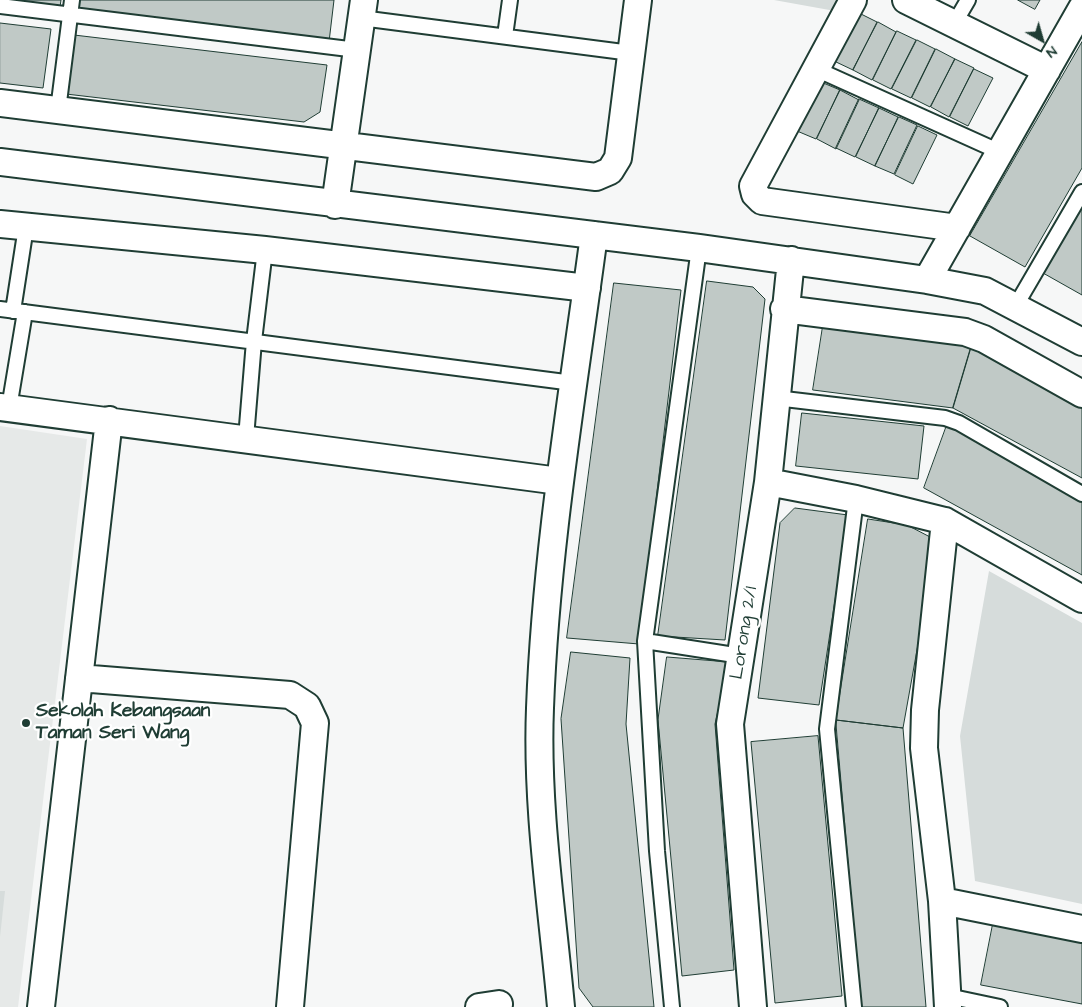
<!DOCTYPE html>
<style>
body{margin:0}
#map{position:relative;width:1082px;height:1007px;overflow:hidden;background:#f6f7f7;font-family:"Architects Daughter",sans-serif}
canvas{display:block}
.north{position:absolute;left:1017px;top:15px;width:50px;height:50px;-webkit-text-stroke:4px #fff;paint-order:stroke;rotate:142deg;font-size:14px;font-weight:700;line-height:20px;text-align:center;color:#1f3d34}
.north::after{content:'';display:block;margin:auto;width:18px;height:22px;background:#1f3d34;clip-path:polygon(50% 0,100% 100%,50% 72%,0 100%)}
</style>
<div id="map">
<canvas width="1082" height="1007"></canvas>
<div class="north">N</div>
</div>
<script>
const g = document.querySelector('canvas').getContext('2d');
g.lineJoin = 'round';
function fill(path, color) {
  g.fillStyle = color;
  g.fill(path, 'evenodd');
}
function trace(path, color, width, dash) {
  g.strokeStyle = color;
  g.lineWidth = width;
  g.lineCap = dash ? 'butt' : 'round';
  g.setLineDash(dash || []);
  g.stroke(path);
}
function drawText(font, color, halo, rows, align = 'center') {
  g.font = font + ' "Architects Daughter",sans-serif';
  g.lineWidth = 4.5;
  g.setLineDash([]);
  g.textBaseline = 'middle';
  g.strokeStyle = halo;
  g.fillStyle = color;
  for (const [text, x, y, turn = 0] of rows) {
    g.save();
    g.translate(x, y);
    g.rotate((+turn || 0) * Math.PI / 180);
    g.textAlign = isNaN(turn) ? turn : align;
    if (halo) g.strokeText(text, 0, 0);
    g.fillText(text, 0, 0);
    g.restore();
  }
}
fill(new Path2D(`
 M0,426L87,439L18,1007H0Z`), '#e6e9e8');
fill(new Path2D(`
 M774,0H839L835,11Z
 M989,571L1082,623V904L975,881L960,736Z
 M0,891H5L0,937Z`), '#d6dcdb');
const building = new Path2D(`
 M0,0H61L60,7Z
 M77,0H334L329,42L76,12Z
 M1018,0H1040L1035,9Z
 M859,13L877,22L853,70L834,61Z
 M878,22L896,32L872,80L853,70Z
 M0,23L51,29L43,88L0,83Z
 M897,31L916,40L891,89L873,80Z
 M74,35L327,65L320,112L304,122L66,94Z
 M917,40L935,49L911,98L892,89Z
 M1082,42V168L1025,267L970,236Z
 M936,49L955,59L930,107L912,98Z
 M955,59L974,68L949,117L931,107Z
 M974,69L993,78L968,126L950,117Z
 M821,82L840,90L816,139L797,131Z
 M840,90L859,100L836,149L817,139Z
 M859,99L879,108L855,157L836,148Z
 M879,108L898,117L875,166L856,157Z
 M899,117L917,125L894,174L875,166Z
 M918,126L937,135L913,184L895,175Z
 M1082,204V295L1043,273Z
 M707,281L753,287L765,299L725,640L658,636Z
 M614,283L681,290L639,644L567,638Z
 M823,326L972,344L953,408L813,390Z
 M972,344L1082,406V478L953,408Z
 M802,413L924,426L918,479L796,466Z
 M947,425L1082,502V575L924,488Z
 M795,508L848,515L819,705L758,698L780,523Z
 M868,519L907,525L932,538L934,555L903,728L836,720Z
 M571,652L630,658L626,724L654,1007H593L579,988L561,719Z
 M667,657L729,662L715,724L734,970L682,976L658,720Z
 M836,720L903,728L926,1007H861Z
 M818,736L842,996L775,1003L751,742Z
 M993,924L1082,941V1004L981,985Z`);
fill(building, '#c0c9c6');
trace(building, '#1f3d34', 1);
const lane = new Path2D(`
 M0,6L357,50
 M361,18L631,53
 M954,24L968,0
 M505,36L510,0
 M816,69L1000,152
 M58,110L72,0
 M1015,307L1082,192
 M0,309L573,383
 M13,311L26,227
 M776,398L945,418L959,423L1082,494
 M9,408L25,312
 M246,438L254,341L265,250
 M645,641L741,656
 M948,996L1000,1007
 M672,1007L657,851L645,641L699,248
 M854,1007L827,729L856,499`);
const street = new Path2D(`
 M853,0L753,186L755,194L762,201L957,228
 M906,0L1047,70
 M0,103L596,177L610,171L618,158L638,0
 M0,162L699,248L927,280L985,291L1082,342
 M335,205L364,0
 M0,224L265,250L587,288
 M927,280L1082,8
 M784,309L965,332L984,339L1082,394
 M0,407L559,481
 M768,482L856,499L945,521L1082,599
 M945,521L925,710L924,748L942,901L948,1007
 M79,678L290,695L307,706L315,723L290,1007
 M942,901L1082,929
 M41,1007L109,420
 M479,1007L499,1004
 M561,1007C552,908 536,807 540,708C546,549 573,392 594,235
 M753,1007L730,724L768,482L791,260`);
trace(lane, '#1f3d34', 18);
trace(street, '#1f3d34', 30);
trace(lane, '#fff', 14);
trace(street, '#fff', 26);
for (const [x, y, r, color] of [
 [26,723,5,"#1f3d34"]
]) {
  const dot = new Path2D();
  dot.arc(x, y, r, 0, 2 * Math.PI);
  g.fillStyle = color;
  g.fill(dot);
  trace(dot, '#fff', 2);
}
drawText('19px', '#1f3d34', '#fff', [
 ["Lorong 2/1",745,633,-81]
]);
drawText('bold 19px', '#1f3d34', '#fff', [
 ["Sekolah Kebangsaan",36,712],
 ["Taman Seri Wang",36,734]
], 'left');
</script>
